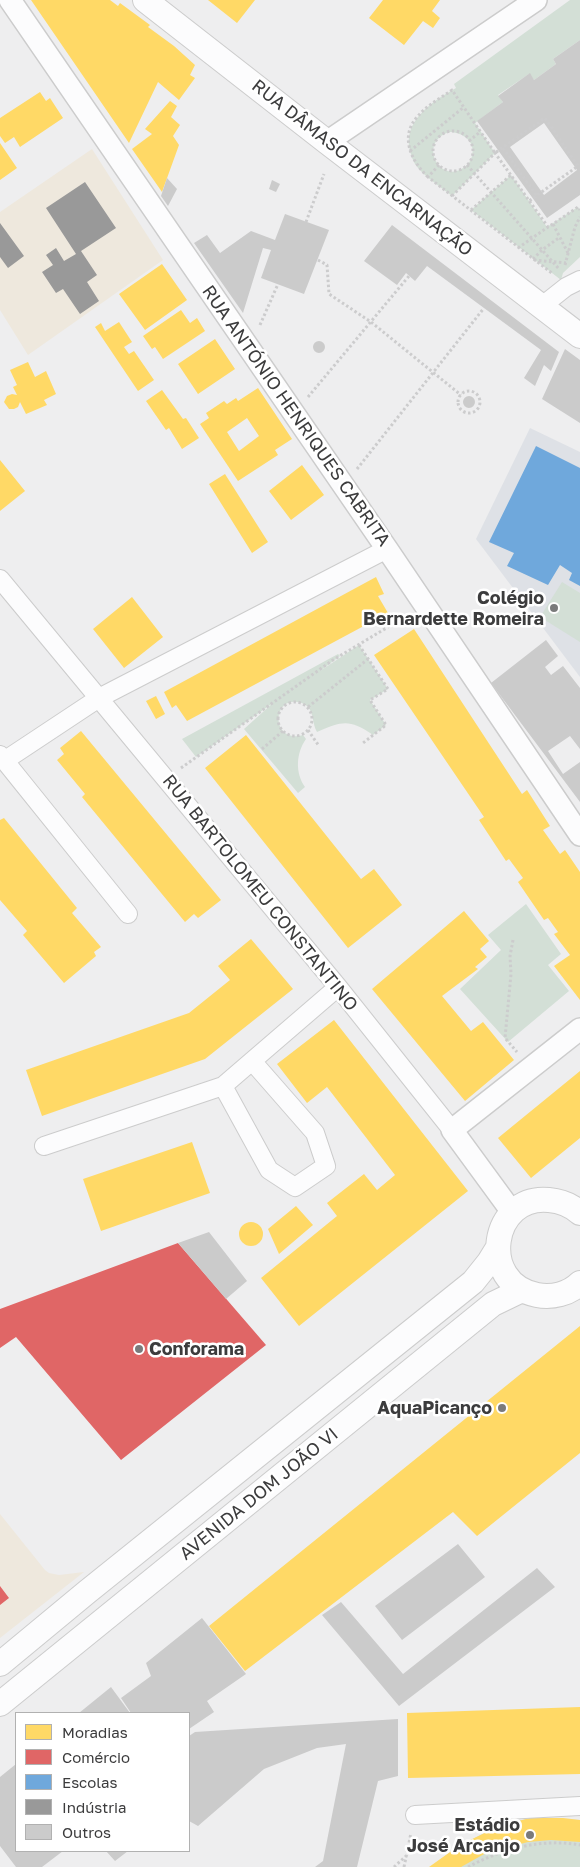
<!DOCTYPE html>
<meta charset="utf-8">
<style>
body{margin:0}
#map{position:relative;width:580px;height:1867px;overflow:hidden;background:#eeeeef;font-family:"Golos Text",sans-serif}
canvas{display:block}
.legend{position:absolute;left:15px;top:1712px;width:175px;height:140px;box-sizing:border-box;background:#fff;border:1px solid #b1b1b1;margin:0;padding:6px 9px;list-style:none;font-size:15px;color:#3c3c3d}
.legend li{display:flex;align-items:center;gap:10px;height:25px}
.legend b{width:25px;border:1px solid #b1b1b1}
</style>
<div id="map">
<canvas width="580" height="1867"></canvas>
<ul class="legend">
<li><b style="height:14px;background:#ffd966"></b>Moradias</li>
<li><b style="height:14px;background:#e06666"></b>Comércio</li>
<li><b style="height:14px;background:#6fa8dc"></b>Escolas</li>
<li><b style="height:14px;background:#999"></b>Indústria</li>
<li><b style="height:14px;background:#cbcbcb"></b>Outros</li>
</ul>
</div>
<script>
const g = document.querySelector('canvas').getContext('2d');
g.lineJoin = 'round';
function fill(path, color) {
  g.fillStyle = color;
  g.fill(path, 'evenodd');
}
function trace(path, color, width, dash) {
  g.strokeStyle = color;
  g.lineWidth = width;
  g.lineCap = dash ? 'butt' : 'round';
  g.setLineDash(dash || []);
  g.stroke(path);
}
function drawText(font, color, halo, rows, align = 'center') {
  g.font = font + ' "Golos Text",sans-serif';
  g.lineWidth = 5;
  g.setLineDash([]);
  g.textBaseline = 'middle';
  g.strokeStyle = halo;
  g.fillStyle = color;
  for (const [text, x, y, turn = 0] of rows) {
    g.save();
    g.translate(x, y);
    g.rotate((+turn || 0) * Math.PI / 180);
    g.textAlign = isNaN(turn) ? turn : align;
    if (halo) g.strokeText(text, 0, 0);
    g.fillText(text, 0, 0);
    g.restore();
  }
}
fill(new Path2D(`
 M92,149L163,260L28,355L0,310V212Z
 M0,1514L45,1570L49,1573L59,1575L84,1572L0,1638Z`), '#eee8dd');
fill(new Path2D(`
 M530,428L580,452V677L476,539Z`), '#dee1e6');
fill(new Path2D(`
 M570,0H580V40L553,59L556,64L534,80L529,74L498,95L503,102L475,123L495,153L452,196C441,187 428,179 419,169C414,164 412,158 410,151C402,121 433,101 456,88L454,84ZM449,132C462,132 476,141 472,156C471,161 468,165 463,168C440,184 417,143 449,132Z
 M511,175L547,227L578,207L580,210V257L563,273L561,280L471,210Z
 M562,582L580,593V642L540,617Z
 M359,645L388,689L370,700L386,725L373,735C349,719 343,721 317,732C312,723 314,714 308,707C305,704 301,702 297,702C271,698 272,744 303,735L306,739C296,753 295,773 305,787L298,793L244,729L273,703L196,757L182,739L338,654L340,656L320,671Z
 M526,904L561,954L548,965L569,991L508,1042L460,989L501,950L488,935Z
 M530,1818L580,1820V1867H430L460,1845L499,1826Z`), '#d3dfd6');
fill(new Path2D(`
 M31,0H110L118,6L120,3L150,25L148,27L174,46L195,65L190,75L195,78L179,100L158,82L129,143Z
 M208,0H255L237,23Z
 M383,0H440L432,11L440,18L433,28L423,21L404,45L369,18Z
 M40,92L46,101L50,98L63,118L20,147L14,137L5,143L0,136V118Z
 M170,101L177,106L171,117L180,125L173,136L179,145L162,192L132,149L152,134L145,129Z
 M0,143L17,168L0,180Z
 M162,264L187,300L145,330L119,294Z
 M181,310L190,323L197,318L205,331L163,359L155,347L152,349L143,336Z
 M119,322L132,342L124,347L129,354L134,351L154,380L138,391L95,327L101,323L105,331Z
 M215,339L235,369L198,394L178,364Z
 M28,362L35,377L46,371L56,394L44,400L47,405L26,414L20,402L18,407L14,409H9L4,402L7,396L12,394L17,395L13,387L17,385L10,370Z
 M258,388L292,439L275,450L278,455L238,481L200,424L209,418L206,413L224,401L227,404L236,398L238,401ZM247,418L259,436L239,451L227,432Z
 M162,390L183,419L186,418L199,438L182,449L169,428L166,430L146,401Z
 M0,460L25,491L0,511Z
 M302,465L324,495L291,520L269,491Z
 M225,474L268,542L252,553L209,484Z
 M376,577L384,594L378,596L388,613L187,721L176,705L172,708L164,692Z
 M132,597L163,637L124,668L93,629Z
 M414,629L522,794L527,790L550,826L543,830L560,854L565,850L580,872V1000L554,966L570,955L554,934L558,932L548,918L544,920L518,882L523,878L509,859L506,861L479,820L484,817L374,655Z
 M156,696L165,714L156,719L146,701Z
 M81,731L221,900L198,918L194,914L185,922L82,797L85,794L57,760L64,754L60,748Z
 M246,735L361,879L374,869L402,905L348,948L205,768Z
 M4,818L77,908L72,913L101,947L94,952L96,956L64,983L23,935L27,931L0,900V820Z
 M464,911L489,941L480,949L487,957L475,967L478,969L442,996L471,1031L483,1022L514,1060L465,1101L372,989Z
 M251,939L293,989L205,1059L42,1116L26,1070L189,1013L230,980L218,966Z
 M334,1020L468,1191L299,1326L261,1278L337,1216L327,1203L364,1174L377,1190L395,1175L327,1087L307,1103L277,1064Z
 M580,1071V1138L531,1178L498,1138Z
 M192,1142L210,1193L101,1231L83,1179Z
 M296,1206L313,1225L279,1254L268,1229Z
 M239 1234a12 12 0 1 1 24 0a12 12 0 1 1-24 0Z
 M580,1326V1453L477,1536L453,1512L245,1671L209,1626Z
 M580,1707V1774L408,1778L407,1713Z
 M530,1818H563L580,1820V1842L551,1840L528,1842L486,1853L461,1867H429L460,1845L499,1826Z`), '#ffd966');
fill(new Path2D(`
 M178,1243L266,1345L121,1460L16,1337L0,1348V1309Z
 M0,1586L9,1598L0,1605Z`), '#e06666');
fill(new Path2D(`
 M536,446L580,468V586L569,580L572,573L560,565L548,585L507,566L514,553L489,542Z`), '#6fa8dc');
fill(new Path2D(`
 M85,182L116,228L81,251L97,275L87,282L99,301L80,314L63,289L56,293L42,272L53,265L46,255L56,248L64,261L76,254L46,208Z
 M0,223L24,256L8,268L0,257Z`), '#999');
fill(new Path2D(`
 M580,40V195L547,218L477,121L503,102L498,96L530,73L534,80L556,64L553,59ZM544,123L577,170L544,195L510,147Z
 M167,178L177,189L168,206L161,196Z
 M272,180L280,184L276,192L269,189Z
 M285,214L329,230L304,294L261,278L271,250L263,248L243,313L194,243L207,235L220,253L251,231L275,240Z
 M392,225L559,352L551,371L544,365L535,386L524,378L541,350L427,266L415,281L406,273L397,285L364,261Z
 M313 347a6 6 0 1 1 12 0a6 6 0 1 1-12 0Z
 M565,349L580,360V423L542,399Z
 M463 402a6 6 0 1 1 12 0a6 6 0 1 1-12 0Z
 M546,640L558,656L545,667L551,675L563,666L580,688V749L570,736L548,751L563,774L580,762V802L491,683Z
 M209,1232L247,1281L226,1299L178,1243Z
 M458,1544L485,1577L402,1640L375,1606Z
 M537,1568L555,1587L399,1706L322,1615L341,1602L403,1674Z
 M202,1618L246,1674L207,1701L214,1712L189,1729V1713H131L121,1698L151,1676L146,1663Z
 M111,1687L130,1713H79Z
 M398,1719V1776L378,1781L357,1867H315L323,1861L346,1744L317,1748L264,1769L198,1826L189,1821V1736L195,1732Z
 M16,1764V1851H63L42,1867H16L0,1846V1777Z
 M106,1851H128L115,1861Z`), '#cbcbcb');
const minor = new Path2D(`
 M542,306L566,287L580,280
 M0,579L338,987L452,1130
 M0,755L128,914
 M4,761L99,698L387,549
 M223,1086L269,1170L295,1187L326,1166L315,1133L252,1061
 M44,1146L223,1086L338,987
 M415,1815L580,1806`);
const tertiary = new Path2D(`
 M10,0L387,549L580,835
 M327,142L536,0
 M512,1212L452,1130L580,1029`);
const secondary = new Path2D(`
 M145,0L327,142L580,336
 M580,1213C571,1205 561,1201 549,1200C491,1194 477,1283 537,1295C552,1298 569,1294 580,1283
 M0,1664L87,1592L473,1282L489,1262L497,1249
 M0,1704L493,1304L522,1290`);
trace(minor, '#ccc', 20);
trace(tertiary, '#ccc', 24);
trace(secondary, '#ccc', 26);
trace(new Path2D(`
 M433 151a20 20 0 1 1 40 0a20 20 0 1 1-40 0Z
 M469,141L480,132
 M503,148L536,195
 M410,151L464,107
 M439,165L428,177L553,274
 M467,165L559,269
 M428,177C411,161 399,136 418,116C427,105 441,98 452,90L495,153L545,118L578,166L529,201
 M452,196L495,153L548,227L553,224
 M471,210L511,175
 M306,222L324,174
 M518,248L548,227
 M568,253L553,224L578,207L580,210
 M533,259L542,250L560,237
 M318,260L327,265L329,294L371,322L461,395
 M534,260L566,263
 M565,265L575,227L580,217
 M260,325L278,284
 M458 402a11 11 0 1 1 22 0a11 11 0 1 1-22 0Z
 M308,397L409,276
 M357,469L484,308
 M359,645L388,689L370,700L386,725L363,743
 M278 719a17 17 0 1 1 34 0a17 17 0 1 1-34 0Z
 M308,707L368,659
 M308,730L319,746
 M262,749L283,731
 M181,768L333,660L408,615
 M513,940L510,956L511,974L505,1038L517,1052
 M394,1867L406,1856
 M404,1867L411,1833
 M468,1867C502,1849 541,1838 580,1845`), '#cccccd', 3, [2.5, 2.5]);
trace(minor, '#fcfcfd', 18);
trace(tertiary, '#fcfcfd', 21);
trace(secondary, '#fcfcfd', 24);
for (const [x, y, r, color] of [
 [554,608,5,"#7a7a7b"],
 [139,1349,5,"#7a7a7b"],
 [502,1408,5,"#7a7a7b"],
 [530,1835,5,"#7a7a7b"]
]) {
  const dot = new Path2D();
  dot.arc(x, y, r, 0, 2 * Math.PI);
  g.fillStyle = color;
  g.fill(dot);
  trace(dot, '#fff', 2);
}
drawText('18px', '#3c3c3d', '#fff', [
 ["RUA DÂMASO DA ENCARNAÇÃO",362,168,38],
 ["RUA ANTÓNIO HENRIQUES CABRITA",296,416,55],
 ["RUA BARTOLOMEU CONSTANTINO",260,893,51],
 ["AVENIDA DOM JOÃO VI",259,1494,-39]
]);
drawText('bold 18px', '#3c3c3d', '#fff', [
 ["Colégio",544,598],
 ["Bernardette Romeira",544,619],
 ["Conforama",149,1349,"left"],
 ["AquaPicanço",492,1408],
 ["Estádio",520,1825],
 ["José Arcanjo",520,1846]
], 'right');
</script>
